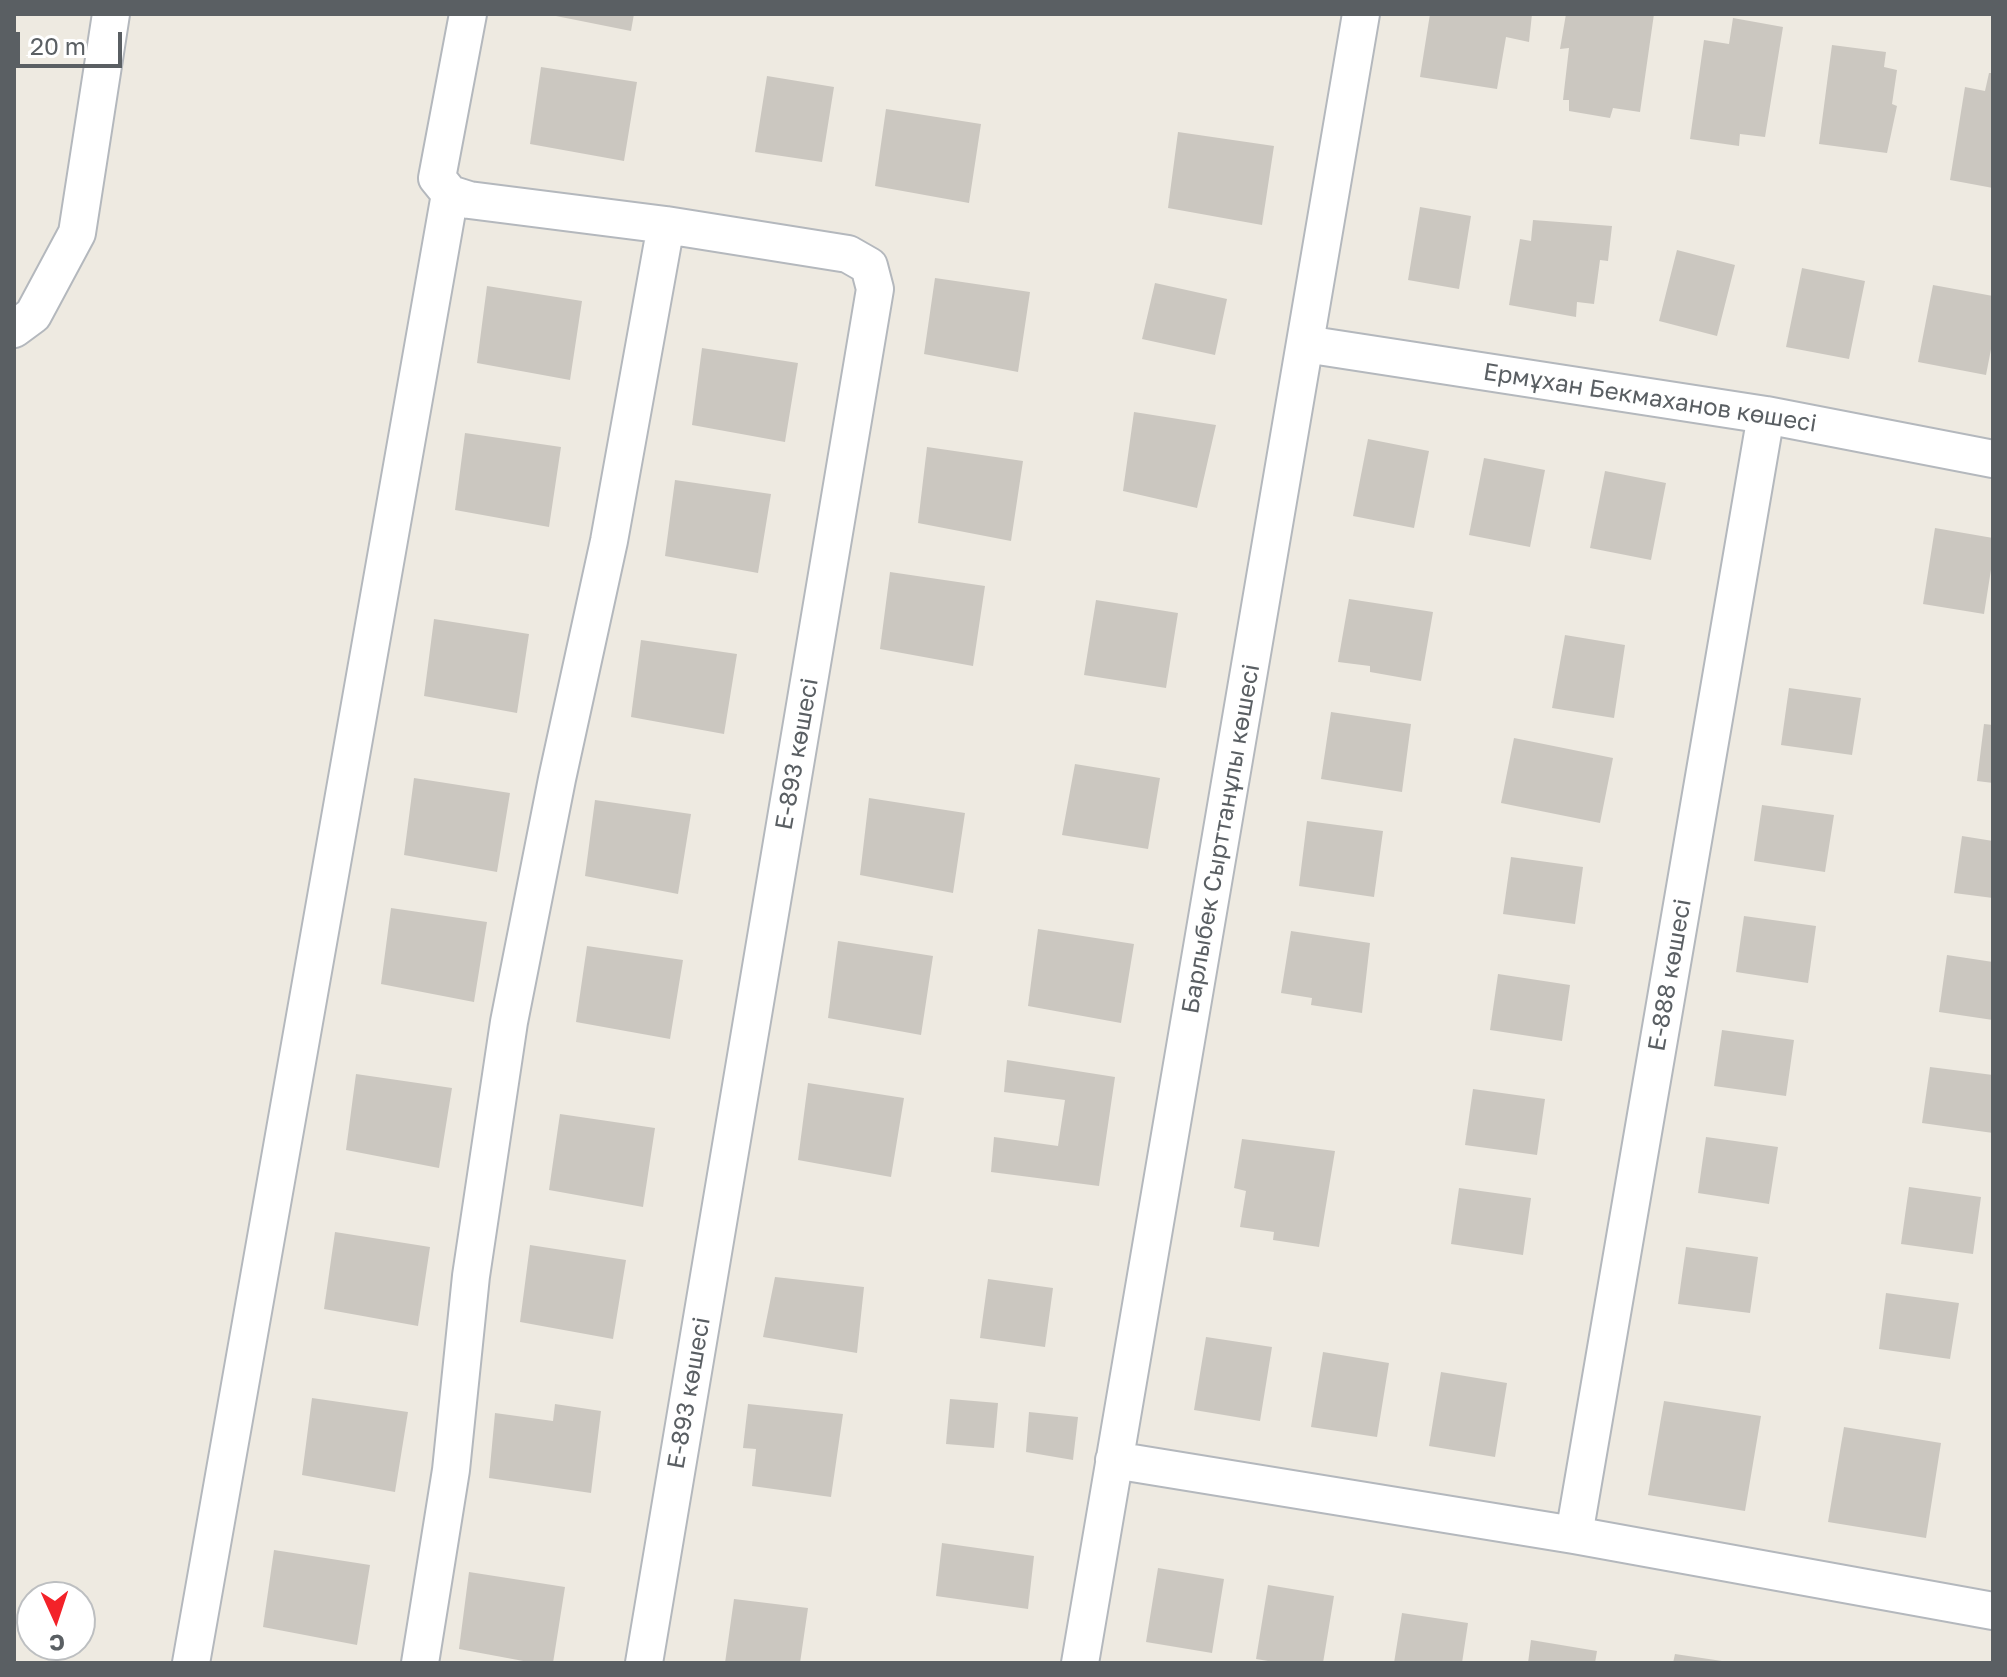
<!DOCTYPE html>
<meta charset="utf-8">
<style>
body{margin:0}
#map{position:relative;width:2007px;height:1677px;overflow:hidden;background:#eeeae1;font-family:"Golos Text",sans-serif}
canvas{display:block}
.frame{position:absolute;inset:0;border:16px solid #5a5f63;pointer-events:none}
.north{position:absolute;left:16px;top:1581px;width:80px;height:80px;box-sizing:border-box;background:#fff;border:2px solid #bdbfc1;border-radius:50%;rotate:177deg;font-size:22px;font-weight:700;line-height:32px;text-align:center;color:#5a5f63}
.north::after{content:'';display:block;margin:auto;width:28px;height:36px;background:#f32229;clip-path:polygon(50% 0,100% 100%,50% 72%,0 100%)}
.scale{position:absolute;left:16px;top:32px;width:106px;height:36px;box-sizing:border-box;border:4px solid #5a5f63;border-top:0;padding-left:10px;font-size:24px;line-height:28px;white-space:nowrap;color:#5a5f63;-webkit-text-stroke:6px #fff;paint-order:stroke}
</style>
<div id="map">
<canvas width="2007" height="1677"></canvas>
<div class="frame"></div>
<div class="north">С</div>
<div class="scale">20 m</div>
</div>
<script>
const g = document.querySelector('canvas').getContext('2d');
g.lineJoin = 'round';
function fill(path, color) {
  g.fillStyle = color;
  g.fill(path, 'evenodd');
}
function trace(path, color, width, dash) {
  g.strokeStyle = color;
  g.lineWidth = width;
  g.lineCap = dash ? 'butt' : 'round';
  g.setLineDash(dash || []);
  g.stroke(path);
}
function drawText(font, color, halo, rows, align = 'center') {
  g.font = font + ' "Golos Text",sans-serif';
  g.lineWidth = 6;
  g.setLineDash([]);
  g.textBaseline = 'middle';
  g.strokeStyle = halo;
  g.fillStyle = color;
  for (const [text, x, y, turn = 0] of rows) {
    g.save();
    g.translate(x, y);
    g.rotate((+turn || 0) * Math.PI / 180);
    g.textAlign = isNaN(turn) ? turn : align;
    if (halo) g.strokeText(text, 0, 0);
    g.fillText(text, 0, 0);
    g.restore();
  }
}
fill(new Path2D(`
 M546,14H634L631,31Z
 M1430,14H1532L1529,42L1506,37L1497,89L1420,77Z
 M1566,14H1654L1640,112L1613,108L1610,118L1569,111V100H1563L1569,48L1560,49Z
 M1733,18L1783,27L1765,137L1740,134L1739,146L1690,139L1704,40L1729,44Z
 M1832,45L1886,52L1884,67L1897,70L1892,104L1897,106L1887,153L1819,144Z
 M541,67L637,82L624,161L530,144Z
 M1989,73H1993V188L1950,180L1965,87L1985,91Z
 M767,76L834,87L822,162L755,152Z
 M886,109L981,124L969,203L875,186Z
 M1178,132L1274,146L1262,225L1168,208Z
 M1420,207L1471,216L1459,289L1408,280Z
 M1533,220L1612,226L1608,261L1600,260L1594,304L1577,302L1576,317L1509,305L1520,239L1531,241Z
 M1677,250L1735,265L1717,336L1659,321Z
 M1802,268L1865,281L1849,359L1786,347Z
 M935,278L1030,292L1018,372L924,354Z
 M1155,283L1227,299L1215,355L1142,339Z
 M1933,285L1993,296V339L1986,375L1918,362Z
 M487,286L582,301L570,380L477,363Z
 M702,348L798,363L785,442L692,425Z
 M1134,412L1216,425L1197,508L1123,491Z
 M465,433L561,447L549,527L455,510Z
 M1368,439L1429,451L1414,528L1353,516Z
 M927,447L1023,461L1011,541L918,523Z
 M1484,458L1545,470L1530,547L1469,535Z
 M1605,471L1666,483L1651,560L1590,548Z
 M675,480L771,494L758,573L665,556Z
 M1935,528L1993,538V557L1984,614L1923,604Z
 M890,572L985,586L973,666L880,649Z
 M1349,599L1433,612L1421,681L1370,672V666L1338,662Z
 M1096,600L1178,613L1166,688L1084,675Z
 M434,619L529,634L517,713L424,696Z
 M1565,635L1625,645L1614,718L1552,708Z
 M641,640L737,654L724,734L631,717Z
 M1789,688L1861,698L1852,755L1781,745Z
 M1331,712L1411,724L1402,792L1321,779Z
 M1984,724L1993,725V783L1977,781Z
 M1514,738L1613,758L1600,823L1501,803Z
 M1075,764L1160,778L1148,849L1062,835Z
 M414,778L510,793L497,872L404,855Z
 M869,798L965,813L953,893L860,875Z
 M595,800L691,814L678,894L585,876Z
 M1762,805L1834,815L1825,872L1754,861Z
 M1307,821L1383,831L1374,897L1299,886Z
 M1962,836L1993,841V898L1954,893Z
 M1511,857L1583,867L1575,924L1503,914Z
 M391,908L487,922L474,1002L381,984Z
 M1744,916L1816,926L1808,983L1736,972Z
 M1038,929L1134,944L1121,1023L1028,1006Z
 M1291,931L1370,943L1362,1013L1311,1005L1312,998L1281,993Z
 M838,941L933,956L921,1035L828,1018Z
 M587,946L683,960L670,1039L576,1022Z
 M1947,955L1993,962V1020L1939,1012Z
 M1498,974L1570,985L1562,1041L1490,1030Z
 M1722,1030L1794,1040L1786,1096L1714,1086Z
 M1007,1060L1115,1077L1099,1186L991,1172L994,1137L1058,1146L1065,1100L1004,1092Z
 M1930,1067L1993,1075V1133L1922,1123Z
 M356,1074L452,1088L439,1168L346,1150Z
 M808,1083L904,1098L891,1177L798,1160Z
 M1473,1089L1545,1099L1537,1155L1465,1145Z
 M560,1114L655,1128L643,1207L549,1190Z
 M1706,1137L1778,1147L1769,1204L1698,1193Z
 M1242,1139L1335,1151L1319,1247L1273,1240L1274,1232L1240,1227L1246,1191L1234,1188Z
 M1909,1187L1981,1197L1973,1254L1901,1244Z
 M1459,1188L1531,1198L1523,1255L1451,1244Z
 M335,1232L430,1247L418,1326L324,1309Z
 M530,1245L626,1260L613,1339L520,1322Z
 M1686,1247L1758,1257L1750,1313L1678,1304Z
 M775,1277L864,1287L857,1353L763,1337Z
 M988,1279L1053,1288L1045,1347L980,1338Z
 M1886,1293L1959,1303L1950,1359L1879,1349Z
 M1206,1337L1272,1347L1260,1421L1194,1410Z
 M1323,1352L1389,1363L1377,1437L1311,1427Z
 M1441,1372L1507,1383L1495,1457L1429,1446Z
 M312,1398L408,1412L395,1492L302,1475Z
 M950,1399L998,1403L994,1448L946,1444Z
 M1664,1401L1761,1416L1745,1511L1648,1495Z
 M555,1404L601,1411L591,1493L489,1478L495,1413L553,1421Z
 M748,1404L843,1414L831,1497L752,1486L756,1449L743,1448Z
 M1029,1412L1078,1417L1073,1460L1026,1452Z
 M1844,1427L1941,1443L1926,1538L1828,1522Z
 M942,1543L1034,1556L1028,1609L936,1596Z
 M274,1550L370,1565L357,1645L263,1627Z
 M1158,1568L1224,1579L1212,1653L1146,1642Z
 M469,1572L565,1587L553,1663H534L459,1649Z
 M1268,1585L1334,1596L1323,1663H1280L1256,1659Z
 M734,1599L808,1608L800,1663H725Z
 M1402,1613L1468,1623L1462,1663H1394Z
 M1531,1640L1597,1651L1595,1663H1528Z
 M1675,1654L1722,1661V1663H1673Z`), '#cbc7c0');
const street = new Path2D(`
 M450,194L469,200L666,225L848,254L869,266L875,289L644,1663
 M14,329L33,315L77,233L111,14
 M1305,344L1766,415L1993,459
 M1114,1460L1574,1535L1993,1611
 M1574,1535L1766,415
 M191,1663L450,194L437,178L468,14
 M420,1663L451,1470L471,1276L509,1022L557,779L609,541L666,225
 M1080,1663L1361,14`);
trace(street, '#b4b8bd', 40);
trace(street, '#fff', 36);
drawText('24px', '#5a5f63', '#fff', [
 ["Ермұхан Бекмаханов көшесі",1650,398,9],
 ["Е-893 көшесі",797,754,-80],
 ["Барлыбек Сырттанұлы көшесі",1221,839,-80],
 ["Е-888 көшесі",1670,975,-80],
 ["Е-893 көшесі",689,1393,-80]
]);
</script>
